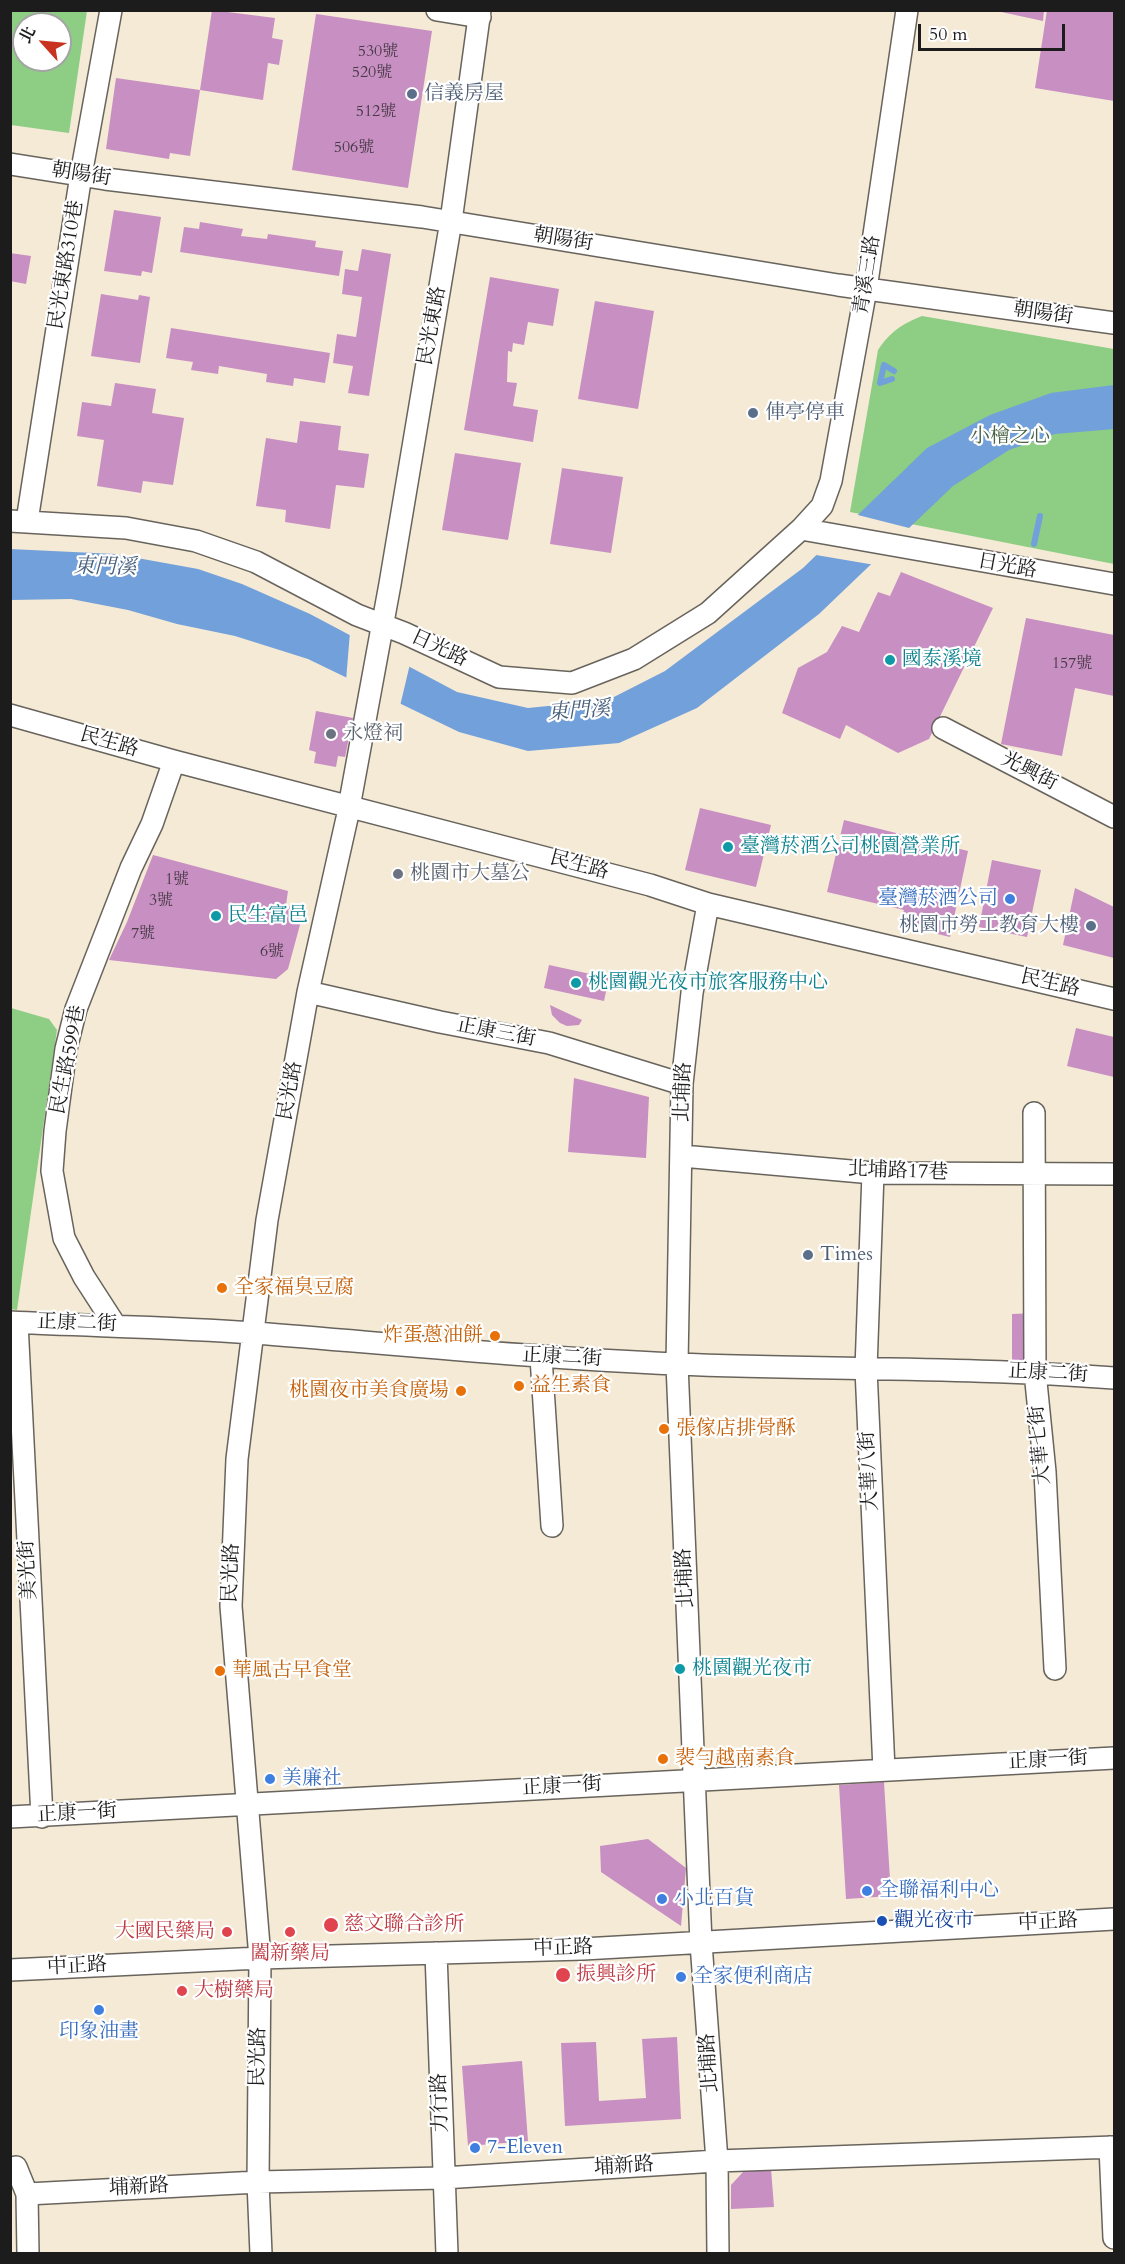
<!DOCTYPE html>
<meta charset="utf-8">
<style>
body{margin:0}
#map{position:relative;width:1125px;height:2264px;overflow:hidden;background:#f5ead5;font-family:Cardo,"Noto Serif TC",serif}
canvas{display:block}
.frame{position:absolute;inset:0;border:12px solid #1c1c1c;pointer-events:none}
.north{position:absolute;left:12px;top:12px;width:60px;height:60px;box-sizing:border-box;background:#fff;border:2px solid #a4a4a4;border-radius:50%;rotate:297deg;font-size:16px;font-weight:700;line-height:24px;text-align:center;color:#1c1c1c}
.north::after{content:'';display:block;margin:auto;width:21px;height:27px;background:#c8321e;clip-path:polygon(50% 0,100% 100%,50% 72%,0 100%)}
.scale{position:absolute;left:918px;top:24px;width:147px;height:27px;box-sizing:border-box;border:3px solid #1c1c1c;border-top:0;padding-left:8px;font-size:18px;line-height:21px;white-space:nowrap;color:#1c1c1c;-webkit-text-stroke:4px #fff;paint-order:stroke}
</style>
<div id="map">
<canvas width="1125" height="2264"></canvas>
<div class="frame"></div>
<div class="north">北</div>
<div class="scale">50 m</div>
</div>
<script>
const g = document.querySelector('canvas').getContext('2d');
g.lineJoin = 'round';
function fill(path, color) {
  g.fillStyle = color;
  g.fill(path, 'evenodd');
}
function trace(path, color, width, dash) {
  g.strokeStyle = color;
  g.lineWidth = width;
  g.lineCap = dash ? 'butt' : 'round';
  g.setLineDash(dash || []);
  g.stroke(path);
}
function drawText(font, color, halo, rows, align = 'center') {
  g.font = font + ' Cardo,"Noto Serif TC",serif';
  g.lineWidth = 4.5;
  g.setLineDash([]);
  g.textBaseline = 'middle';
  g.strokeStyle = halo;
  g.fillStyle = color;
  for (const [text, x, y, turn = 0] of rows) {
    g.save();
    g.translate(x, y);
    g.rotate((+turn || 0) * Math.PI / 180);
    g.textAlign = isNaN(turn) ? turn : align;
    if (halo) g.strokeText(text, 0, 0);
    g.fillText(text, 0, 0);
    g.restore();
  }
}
fill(new Path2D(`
 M11,10L87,11L69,133L11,125ZM24,24H60V60H24Z
 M922,316L1114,349V564L850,512L878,350C890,332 902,324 922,316Z
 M11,1008L49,1019L57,1030L17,1310L10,1309Z`), '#8dcd84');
fill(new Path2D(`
 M1114,385V429L1055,434L1009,450L953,486L819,614L697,708L619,743L528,751L459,732L308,659L235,636L177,624L128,610L71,599L11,600L10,549L115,554L198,569L242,584L310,614L457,692L528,708L608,700L665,671L803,568L927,448L990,415L1051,393Z`), '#72a0da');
fill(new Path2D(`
 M854,514L913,529L875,565L816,555Z
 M350,632L410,664L400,706L346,681Z`), '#f5ead5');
trace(new Path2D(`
 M892,379L880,383L884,365L894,371
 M1034,544L1040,516`), '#72a0da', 6);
fill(new Path2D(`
 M212,10L275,18L272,38L283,40L279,65L268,63L263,100L200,90Z
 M992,10H1044L1043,21Z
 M1047,10H1114V101L1035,88Z
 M316,14L432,31L408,188L292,170Z
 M116,78L200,90L190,156L170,153L169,159L106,149Z
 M114,210L161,217L152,273L142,271L141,276L104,271Z
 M200,222L243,229L241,236L267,239L268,234L316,241L315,247L343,251L339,276L180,252L184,227L199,229Z
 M362,249L391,254L369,396L348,393L353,366L333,363L337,334L356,337L362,297L342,294L345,269L358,271Z
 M10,253L31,256L26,284L10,281Z
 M490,277L559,289L553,326L528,322L524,345L513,343L512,352L508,351L507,382L517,383L513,406L538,410L533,442L464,430Z
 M101,294L138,300L139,295L150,297L140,363L91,356Z
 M595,301L654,311L638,409L578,399Z
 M171,328L330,353L325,383L294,378L293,386L266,382L267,374L219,366L218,374L191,370L193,362L166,358Z
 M115,383L156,389L152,413L184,418L173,485L143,481L141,493L97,486L104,440L77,436L82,402L111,406Z
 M300,421L341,426L338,450L369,454L364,488L336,485L330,529L285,522L286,510L256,506L266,438L297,443Z
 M455,453L521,463L508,540L442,530Z
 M562,468L623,477L611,553L550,544Z
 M901,572L993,608L929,739L898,753L846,725L840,739L782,713L798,668L827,652L842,626L859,632L878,592L890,596Z
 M1026,618L1114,635V696L1075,688L1062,756L1001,744Z
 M316,711L353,718L345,757L338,756L336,767L314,763L316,752L309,750Z
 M700,808L771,825L756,887L685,870Z
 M844,820L968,851L950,937L900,925L904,910L827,892Z
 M153,855L288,891L286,905L304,910L288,969L276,979L109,960L127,922Z
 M992,860L1041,870L1027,937L979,927Z
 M1075,888L1114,907V958L1063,945Z
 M549,965L609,978L604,1001L544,988Z
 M550,1005L582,1020L579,1025L567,1026L560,1023L552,1015Z
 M1076,1028L1114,1037V1077L1067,1066Z
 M574,1078L649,1097L646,1158L568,1152Z
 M1038,1313L1026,1360L1012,1361V1314Z
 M884,1782L891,1896L846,1899L839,1785Z
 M648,1839L686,1868L681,1926L601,1872L600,1846Z
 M677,2037L681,2119L565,2126L561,2043L596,2042L599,2101L646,2098L642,2039Z
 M522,2061L528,2141L468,2146L462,2066Z
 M771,2169L774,2207L731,2209V2185L744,2171Z`), '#c78fc2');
const minor = new Path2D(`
 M437,10L480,17
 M10,164L105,179L422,217L838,285L1114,323
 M10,521L126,528L196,541L256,562L357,615L404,633L499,677L572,683L634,659L708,613L801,529L1114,584
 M27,521L81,175L111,10
 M801,529L822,506L831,481L866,289L907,10
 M10,715L174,761L650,885L708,904L1114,999
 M943,728L1114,817
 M708,904L692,993L682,1084L677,1364L701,1943L717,2161L718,2254
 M308,992L440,1022L549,1043L682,1084
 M1034,1113L1035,1372L1045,1472L1055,1669
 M682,1156L873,1173L1114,1174
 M873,1173L866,1369L884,1770
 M10,1322C92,1326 173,1327 255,1333C395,1344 535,1358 676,1364C822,1370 969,1367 1114,1378
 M17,1323L42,1817
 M115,1325L84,1277L64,1238L52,1171L55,1131L66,1049L76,1009L131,868L152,824L174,761
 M541,1357L552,1526
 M10,1817L1114,1758
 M436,1953L447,2254
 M10,1970L260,1958L583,1949L1114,1919
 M1110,2147L1114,2238
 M10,2168L16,2167L27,2194L28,2254
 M27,2194L258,2182L443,2178L717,2161L1114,2147
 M261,2254L258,2182L260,1958L231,1606L237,1459L267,1220L308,992L347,818L390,584L451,221L480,10`);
trace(minor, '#68645d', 24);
trace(minor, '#fff', 21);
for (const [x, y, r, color] of [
 [412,94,6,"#5c6f8a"],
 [753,413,6,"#5c6f8a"],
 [890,660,6,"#0f9aa8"],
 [331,734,6,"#6b7280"],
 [728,847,6,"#0f9aa8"],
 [398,874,6,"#6b7280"],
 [1010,899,6,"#3f7fe0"],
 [216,916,6,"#0f9aa8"],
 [1091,926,6,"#5c6f8a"],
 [576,983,6,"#0f9aa8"],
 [808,1255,6,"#5c6f8a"],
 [222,1288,6,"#e8710a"],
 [495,1336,6,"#e8710a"],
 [519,1386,6,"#e8710a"],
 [461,1391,6,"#e8710a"],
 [664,1429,6,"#e8710a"],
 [680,1669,6,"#0f9aa8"],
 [220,1671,6,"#e8710a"],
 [663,1759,6,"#e8710a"],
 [270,1779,6,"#3f7fe0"],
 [867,1891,6,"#3f7fe0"],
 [662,1899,6,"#3f7fe0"],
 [882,1921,6,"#1a4fb4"],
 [331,1925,8,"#e0444e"],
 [227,1932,6,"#e0444e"],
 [290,1932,6,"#e0444e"],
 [563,1975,8,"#e0444e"],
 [681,1977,6,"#3f7fe0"],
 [182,1991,6,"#e0444e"],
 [99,2010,6,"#3f7fe0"],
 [475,2148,6,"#3f7fe0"]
]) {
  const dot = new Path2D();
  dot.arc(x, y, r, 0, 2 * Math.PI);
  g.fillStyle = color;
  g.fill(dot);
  trace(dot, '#fff', 2);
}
drawText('16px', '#473946', null, [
 ["530號",378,52],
 ["520號",372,73],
 ["512號",376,112],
 ["506號",354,148],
 ["157號",1072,664],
 ["1號",177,880],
 ["3號",161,901],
 ["7號",143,934],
 ["6號",272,952]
]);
drawText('20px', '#4e5e75', '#fff', [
 ["信義房屋",424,94],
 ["俥亭停車",765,413],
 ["桃園市勞工教育大樓",1079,926,"right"],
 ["Times",820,1255]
], 'left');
drawText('20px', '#1c1c1c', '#fff', [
 ["朝陽街",81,175,9],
 ["朝陽街",563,240,9],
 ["民光東路310巷",67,265,-81],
 ["青溪三路",868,275,-81],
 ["朝陽街",1043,314,8],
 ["民光東路",433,326,-80],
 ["日光路",1007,567,10],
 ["日光路",439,649,25],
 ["民生路",109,743,16],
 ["光興街",1029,772,27],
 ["民生路",579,866,15],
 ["民生路",1050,984,13],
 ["正康三街",496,1033,11],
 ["民生路599巷",69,1060,-79],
 ["民光路",291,1091,-80],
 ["北埔路",684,1092,-88],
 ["北埔路17巷",898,1172,2],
 ["正康二街",77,1324,2],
 ["正康二街",562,1358,3],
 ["正康二街",1048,1374,3],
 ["大華七街",1041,1445,-95],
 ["大華八街",870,1471,-93],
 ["美光街",29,1570,-93],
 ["民光路",232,1573,-88],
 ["北埔路",686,1578,-93],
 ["正康一街",1048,1761,-3],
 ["正康一街",562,1787,-3],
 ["正康一街",77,1814,-3],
 ["中正路",1048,1923,-3],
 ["中正路",563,1949,-2],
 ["中正路",77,1967,-3],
 ["民光路",259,2057,-89],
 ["北埔路",710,2063,-94],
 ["力行路",441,2103,-92],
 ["埔新路",624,2167,-4],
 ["埔新路",139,2188,-3]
]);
drawText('20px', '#496346', '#fff', [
 ["小檜之心",1010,437]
]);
drawText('20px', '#0d838f', '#fff', [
 ["國泰溪境",902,660],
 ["臺灣菸酒公司桃園營業所",740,847],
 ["民生富邑",228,916],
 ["桃園觀光夜市旅客服務中心",588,983],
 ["桃園觀光夜市",692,1669]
], 'left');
drawText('20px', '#5b616d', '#fff', [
 ["永燈祠",343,734],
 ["桃園市大墓公",410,874]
], 'left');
drawText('20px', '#366cbe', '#fff', [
 ["臺灣菸酒公司",998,899,"right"],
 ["美廉社",282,1779],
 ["全聯福利中心",879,1891],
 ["小北百貨",674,1899],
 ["全家便利商店",693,1977],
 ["印象油畫",99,2032,"center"],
 ["7-Eleven",487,2148]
], 'left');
drawText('20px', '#c56008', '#fff', [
 ["全家福臭豆腐",234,1288],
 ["炸蛋蔥油餅",483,1336,"right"],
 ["益生素食",531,1386],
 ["桃園夜市美食廣場",449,1391,"right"],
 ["張傢店排骨酥",676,1429],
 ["華風古早食堂",232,1671],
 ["裴勻越南素食",675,1759]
], 'left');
drawText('20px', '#164399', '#fff', [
 ["觀光夜市",894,1921]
], 'left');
drawText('20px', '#be3a42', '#fff', [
 ["慈文聯合診所",344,1925],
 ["大國民藥局",215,1932,"right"],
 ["闔新藥局",290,1954,"center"],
 ["振興診所",576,1975],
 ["大樹藥局",194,1991]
], 'left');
drawText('italic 21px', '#475e7b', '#fff', [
 ["東門溪",105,568,1],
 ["東門溪",579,712,-4]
]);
</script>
